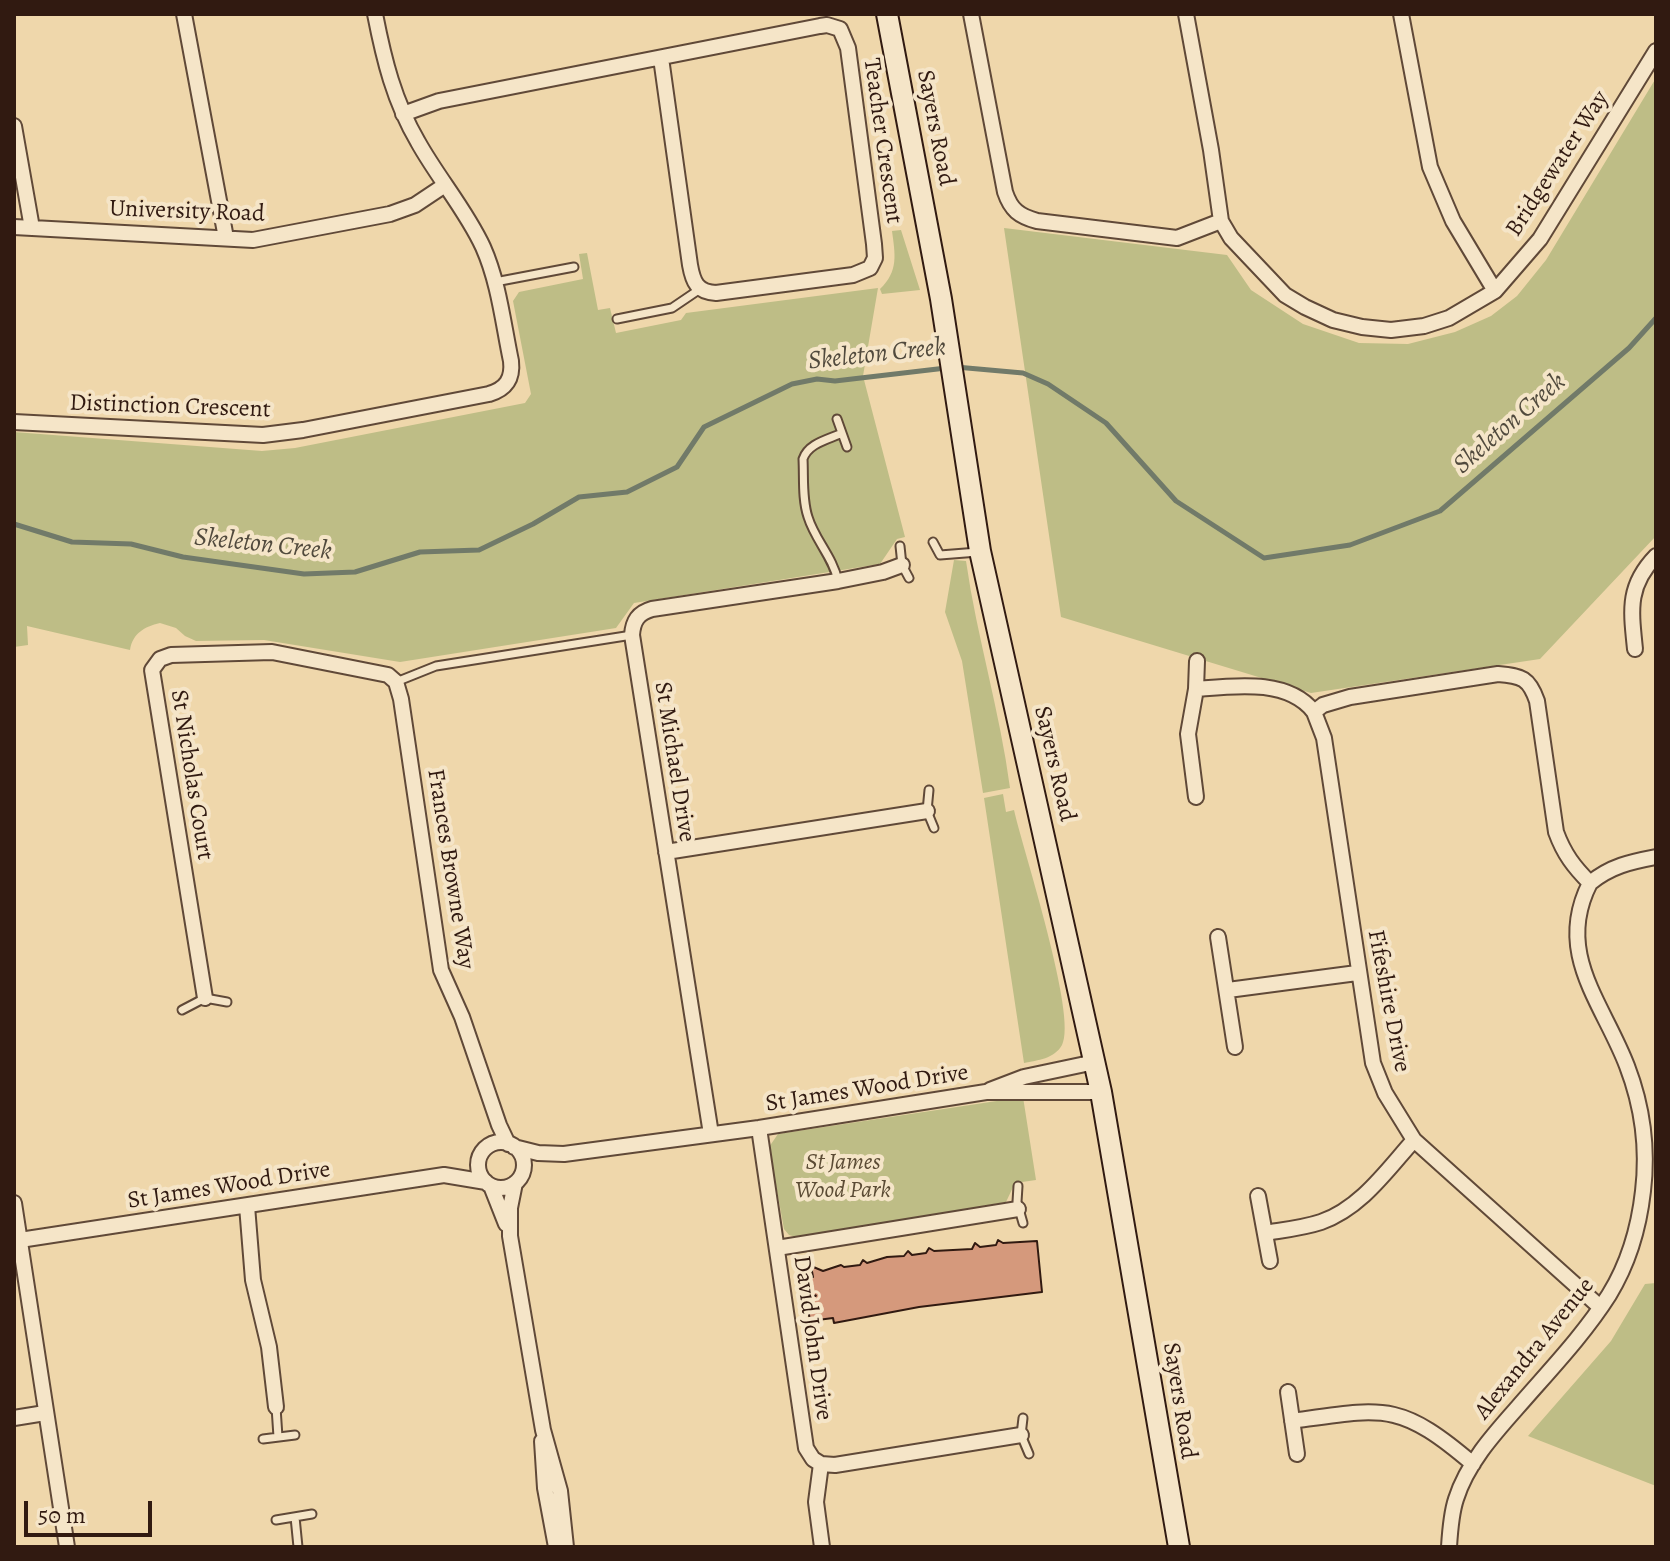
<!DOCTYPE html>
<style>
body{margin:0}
#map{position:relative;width:1670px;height:1561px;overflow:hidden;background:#efd7ab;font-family:Alegreya,serif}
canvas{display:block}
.frame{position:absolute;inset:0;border:16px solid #311a11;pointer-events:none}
.scale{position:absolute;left:24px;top:1501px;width:128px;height:36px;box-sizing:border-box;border:4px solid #311a11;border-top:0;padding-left:10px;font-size:24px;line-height:28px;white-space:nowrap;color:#311a11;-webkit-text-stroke:6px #f5e5c8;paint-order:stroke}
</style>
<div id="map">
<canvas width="1670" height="1561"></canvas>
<div class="frame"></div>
<div class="scale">50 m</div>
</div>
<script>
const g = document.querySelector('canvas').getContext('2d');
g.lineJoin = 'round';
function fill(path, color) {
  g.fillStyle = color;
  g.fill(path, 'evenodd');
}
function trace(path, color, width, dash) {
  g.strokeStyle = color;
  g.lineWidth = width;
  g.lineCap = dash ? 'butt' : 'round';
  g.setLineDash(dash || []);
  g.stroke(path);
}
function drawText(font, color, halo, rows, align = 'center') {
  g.font = font + ' Alegreya,serif';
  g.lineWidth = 8;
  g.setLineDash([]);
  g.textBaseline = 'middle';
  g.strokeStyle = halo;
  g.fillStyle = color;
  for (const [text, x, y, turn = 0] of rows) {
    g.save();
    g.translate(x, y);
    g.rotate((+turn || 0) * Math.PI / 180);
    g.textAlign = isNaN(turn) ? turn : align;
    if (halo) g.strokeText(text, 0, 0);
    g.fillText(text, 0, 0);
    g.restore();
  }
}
fill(new Path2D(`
 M1656,78V536L1540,659L1311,693L1061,617L1004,228L1227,255L1251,290L1303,324L1359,343L1408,344L1455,332L1491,316L1517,296L1546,260Z
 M901,230L920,290L882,294L880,289C899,271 895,254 892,231Z
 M587,253L598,310L610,308L616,333L681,320L686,313L878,288L863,376L905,537L897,539L880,564L634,603L616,628L400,662L264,640L196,641L185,636L176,628L160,623C144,627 133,633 130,650L27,626L28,645L14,647V432L262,451L295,448L525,403L531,394L513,301L519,292L583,279L579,254Z
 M954,560L966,561C977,638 1000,711 1010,788L983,793L962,661L945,612Z
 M1003,794L1006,812L1014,810C1023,850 1078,1017 1062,1045C1054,1059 1038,1060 1024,1063L984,798Z
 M1023,1097L1036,1180L1015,1183L1006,1202L800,1238L789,1235L784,1229L769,1147L778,1134Z
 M1656,1283V1486L1528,1436L1611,1341L1645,1284Z`), '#bebd86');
trace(new Path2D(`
 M956,367L1023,373L1048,384L1106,423L1176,501L1264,558L1350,545L1440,511L1629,348L1656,318
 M14,524L72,542L131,544L183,557L304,574L355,572L420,552L479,550L533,524L579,497L627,492L677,467L704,427L792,384L817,379L835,381L946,368`), '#717a69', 5);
const building = new Path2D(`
 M998,1240L1003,1243L1037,1241L1042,1292L919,1307L834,1323L833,1318L810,1321L803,1278L813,1277L811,1266L823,1271L841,1265L844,1267L860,1265L863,1260L867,1263L887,1257L904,1256L908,1251L912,1255L926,1253L929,1248L934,1251L972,1249L975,1243L980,1247L996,1245Z`);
fill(building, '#d5997c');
trace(building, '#311a11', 2);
const service = new Path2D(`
 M495,282L574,267
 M617,319L672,308L700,289
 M837,419L847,447
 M933,542L940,555L978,552
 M900,546L902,565L909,578
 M838,581C833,557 815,540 808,517C802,499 804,478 803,459C808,444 826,440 840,434
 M396,682L436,666L632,635
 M929,790L927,811L934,828
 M182,1010L205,998L227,1002
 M1018,1186L1017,1202L1023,1223
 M276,1407L278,1437
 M1023,1418L1021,1435L1029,1454
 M263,1439L295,1435
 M295,1517L298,1547
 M276,1520L312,1514`);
const minor = new Path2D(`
 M184,14L226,238
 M971,14L1005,192C1011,210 1019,216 1037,221L1177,238L1221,221
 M1186,14L1211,150L1221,221L1231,238L1285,295L1305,307L1333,320L1362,327L1391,330L1424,326L1449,318L1495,291L1540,239L1656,51
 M1401,14L1430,167L1453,221L1495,291
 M403,114L439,101L820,26L827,25L840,29L848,48L874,244L875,258L870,268L853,275L716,293C697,292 693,282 690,265L661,58
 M14,126L32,228
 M14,227L253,240L390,214L415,205L445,185
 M14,422L263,435L303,430L489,394C506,389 513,379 511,361C503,323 499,283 483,247C466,210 438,178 418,142C394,101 384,60 375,14
 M1635,649C1631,610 1627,586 1656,556
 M1196,689C1233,686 1288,678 1314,712L1323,705L1350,697L1498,674C1522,676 1529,678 1537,701L1556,832C1564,854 1574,867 1590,883C1554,953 1603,1003 1627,1066C1642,1105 1648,1149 1643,1191C1639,1227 1628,1264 1609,1295C1583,1336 1548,1372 1517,1408C1493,1435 1467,1464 1456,1499C1451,1514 1450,1531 1449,1547
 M1314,712L1324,738L1373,1063L1385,1093L1414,1140L1600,1307
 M1196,797L1188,734L1196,689L1197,661
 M666,852L927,811
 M1590,883C1611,866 1630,862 1656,857
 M1218,937L1235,1047
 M1228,990L1357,973
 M205,998L152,670L160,659L171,655L272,652L388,675L396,682L401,699L441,970L462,1017L499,1125L508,1144
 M990,1090L1024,1077L1095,1062
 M759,1128L806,1448L813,1459L821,1464L816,1502L822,1547
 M711,1134L632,635C633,621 638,613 652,609L838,581L883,572L902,565
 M478 1165a23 23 0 1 1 46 0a23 23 0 1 1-46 0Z
 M514,1147L538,1153L564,1154L759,1128L986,1092H1101
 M515,1183L510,1208V1236L543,1430L560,1491L566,1547
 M491,1186L506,1224
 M1258,1196L1270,1261
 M14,1203L67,1547
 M247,1206L253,1280L269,1347L276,1407
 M1265,1233C1283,1230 1303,1228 1321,1222C1361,1208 1387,1170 1414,1140
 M20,1240L444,1175L486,1182
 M777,1248L1018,1209
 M1288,1392L1297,1454
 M14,1418L45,1413
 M1292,1421C1384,1408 1399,1401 1473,1464
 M542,1441L545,1488L556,1547
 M821,1464L835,1465L1021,1435`);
const secondary = new Path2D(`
 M887,14L941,299L980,551L1101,1092L1179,1547`);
trace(service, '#604938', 11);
trace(minor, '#604938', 18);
trace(secondary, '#311a11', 24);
trace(service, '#f5e5c8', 7);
trace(minor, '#f5e5c8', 14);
trace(secondary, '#f5e5c8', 20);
drawText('24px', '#311a11', '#f5e5c8', [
 ["Sayers Road",935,128,79],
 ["Teacher Crescent",882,141,82],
 ["Bridgewater Way",1558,164,-57],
 ["University Road",187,212,2],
 ["Distinction Crescent",170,407,2],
 ["St Michael Drive",674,762,81],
 ["Sayers Road",1054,764,77],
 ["St Nicholas Court",191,775,81],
 ["Frances Browne Way",450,869,81],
 ["Fifeshire Drive",1388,1001,79],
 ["St James Wood Drive",867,1089,-9],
 ["St James Wood Drive",229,1186,-9],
 ["David John Drive",812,1338,82],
 ["Alexandra Avenue",1535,1349,-51],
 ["Sayers Road",1179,1401,81]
]);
drawText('italic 24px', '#5b4b34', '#f5e5c8', [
 ["St James",843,1163],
 ["Wood Park",843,1191]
]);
drawText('italic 26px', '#514a3d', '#f5e5c8', [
 ["Skeleton Creek",877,355,-6],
 ["Skeleton Creek",1510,424,-41],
 ["Skeleton Creek",263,545,6]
]);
</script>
